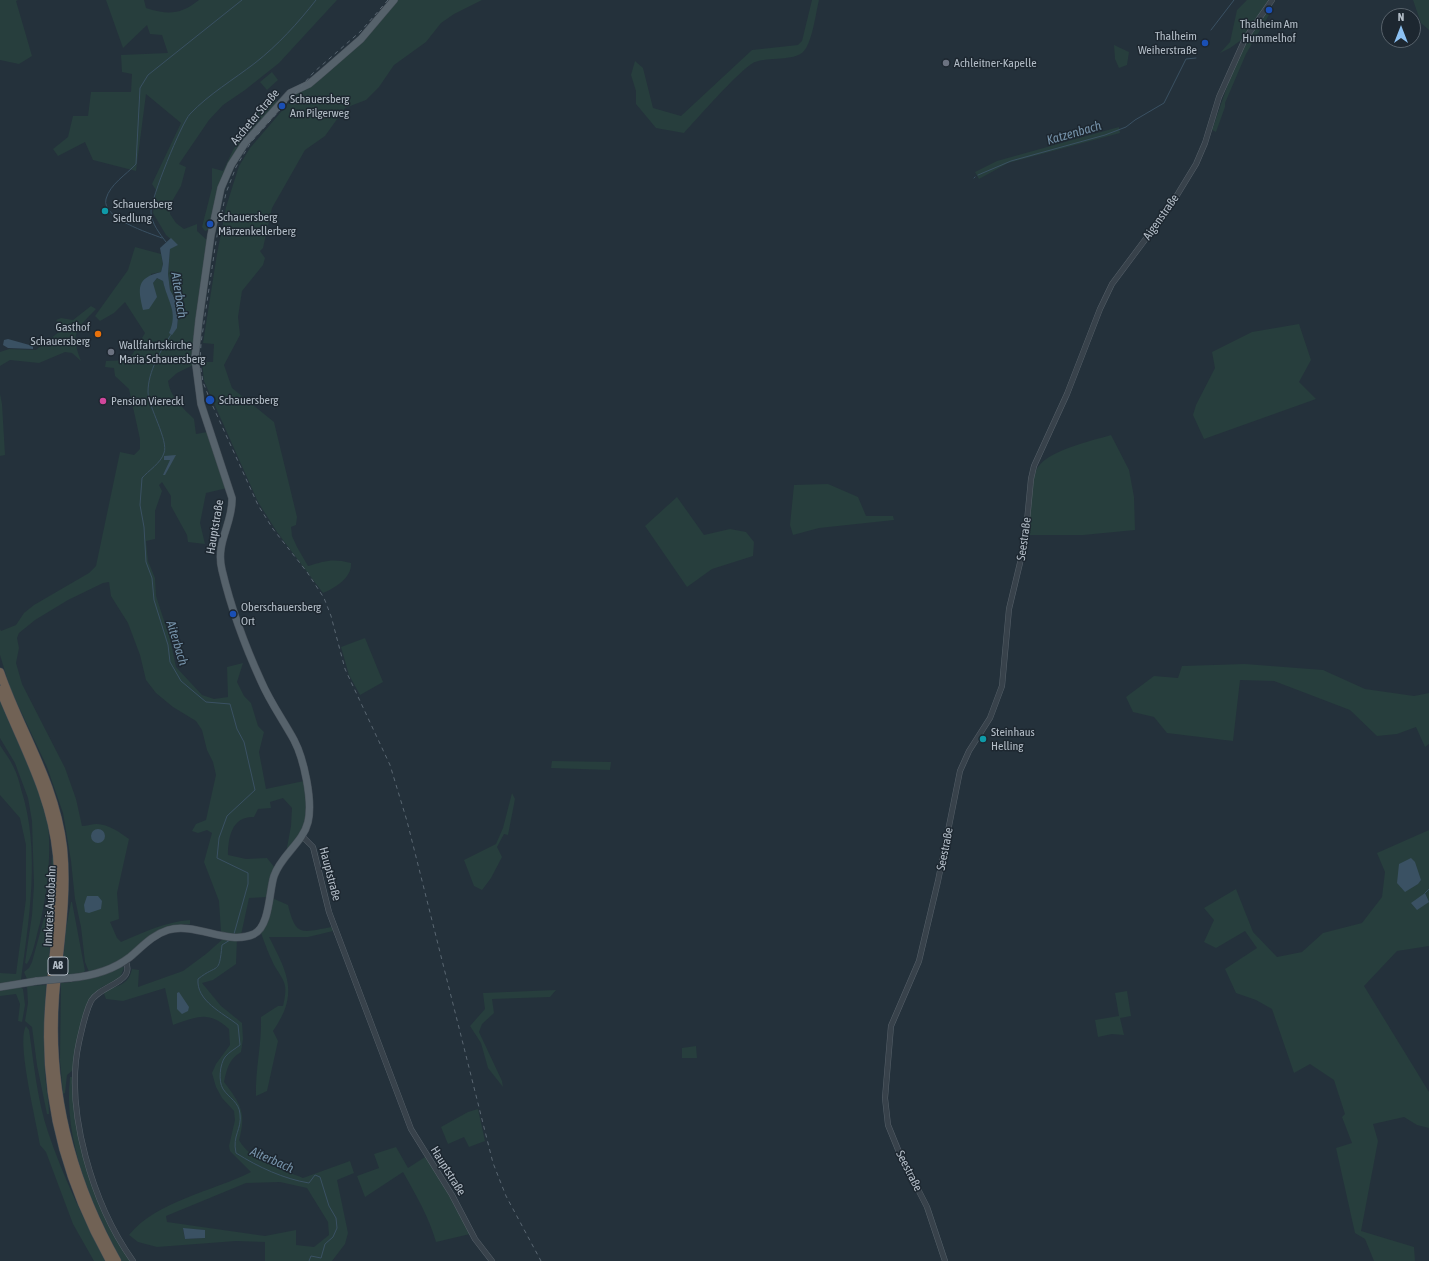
<!DOCTYPE html>
<meta charset="utf-8">
<style>
body{margin:0}
#map{position:relative;width:1429px;height:1261px;overflow:hidden;background:#24313b;font-family:"Asap Condensed",sans-serif}
canvas{display:block}
.north{position:absolute;left:1381px;top:8px;width:40px;height:40px;box-sizing:border-box;background:#1d2730;border:1px solid #59636c;border-radius:50%;rotate:0deg;font-size:11px;font-weight:700;line-height:16px;text-align:center;color:#b3bdc7}
.north::after{content:'';display:block;margin:auto;width:14px;height:18px;background:#8cc1f2;clip-path:polygon(50% 0,100% 100%,50% 72%,0 100%)}
</style>
<div id="map">
<canvas width="1429" height="1261"></canvas>
<div class="north">N</div>
</div>
<script>
const g = document.querySelector('canvas').getContext('2d');
g.lineJoin = 'round';
function fill(path, color) {
  g.fillStyle = color;
  g.fill(path, 'evenodd');
}
function trace(path, color, width, dash) {
  g.strokeStyle = color;
  g.lineWidth = width;
  g.lineCap = dash ? 'butt' : 'round';
  g.setLineDash(dash || []);
  g.stroke(path);
}
function drawText(font, color, halo, rows, align = 'center') {
  g.font = font + ' "Asap Condensed",sans-serif';
  g.lineWidth = 3;
  g.setLineDash([]);
  g.textBaseline = 'middle';
  g.strokeStyle = halo;
  g.fillStyle = color;
  for (const [text, x, y, turn = 0] of rows) {
    g.save();
    g.translate(x, y);
    g.rotate((+turn || 0) * Math.PI / 180);
    g.textAlign = isNaN(turn) ? turn : align;
    if (halo) g.strokeText(text, 0, 0);
    g.fillText(text, 0, 0);
    g.restore();
  }
}
fill(new Path2D(`
 M0,0H18L16,1L32,56L19,64L0,60Z
 M106,0H144L146,8C168,15 180,15 199,0H337L279,63L245,90L223,105L209,120L179,164L186,167L181,186L171,203L170,214L176,223L184,229L197,224V231L208,241L193,365L177,373L168,381C170,397 183,408 194,419L196,434L207,432L227,488L206,493L200,523L205,544L188,542L187,535L171,506V496L162,482L159,485L162,491L155,511V539L146,541L148,561L155,578L156,596L170,639L176,667L202,695L214,699L228,697L227,667L243,663L237,682L244,696L251,703L258,726L264,732L259,752L266,789L304,781C310,817 308,825 286,853L291,826L292,808L283,798L270,802L271,808L258,809L254,817C232,816 228,837 228,855L246,859L267,858L275,868L267,897L249,898L241,935L221,932L219,901L204,862L212,833L207,830L198,833L192,831L196,824L206,820L216,775L213,762L207,750L202,730L196,721L173,707L156,693L146,680L140,655L128,623L111,596L109,582L103,583L68,600L35,620L19,633L17,638L19,648L16,663L22,684L65,768L76,799L82,826C87,826 92,824 97,824C108,824 121,833 129,839L117,893L119,919L110,922L117,938L121,942C144,932 165,922 190,920V924C152,926 153,937 126,957C115,965 102,968 89,972L85,962L81,927L75,899L71,861L63,813L47,767L10,688L0,655V629L1,631L16,625L24,613L34,605L89,573L96,566L120,452L134,455L140,449V439L129,389L115,376L114,368L105,367L106,361L129,360L145,333L125,302L114,313L100,321L95,316L128,270L135,247L161,254L163,264L161,272L151,274L153,283L157,278L163,281C165,292 172,301 173,313C174,319 172,323 177,328L179,306L170,290L168,274L170,248L177,245L166,235L153,213L156,190L152,184L181,123L146,94L136,171L93,160L85,142L58,156L53,149L68,137L73,116H88L91,92H131L132,74L122,72L121,55L168,53L162,35L150,34L147,25L123,48Z
 M397,0H482L454,14L441,23L426,42L394,65L379,87L366,100L345,108L325,136L305,150L272,208L263,248L260,251L265,258L263,265L242,291L238,317L240,335L224,365L232,388L274,422L297,517L296,525L291,527L292,536L297,547L308,566C325,561 332,558 351,563C352,578 335,588 323,593L277,532L258,502L204,381L202,362H213L214,344L203,343L217,254L226,207L239,166L250,148L299,91L362,40L385,16Z
 M812,0H819C816,12 812,44 803,52C794,61 768,57 755,62C742,67 696,120 684,133L656,128L636,104V91L631,75L635,61L643,68L653,108L681,116L752,50L798,45L802,41Z
 M1247,0H1269L1273,8L1246,54L1225,103V107L1216,132L1212,130L1244,38L1230,48L1220,53L1230,42L1237,10Z
 M1413,0H1429V30L1421,23Z
 M1114,45L1129,52L1127,65L1119,68L1115,59Z
 M272,72L278,80L267,90L260,82Z
 M272,93L278,102L236,152L208,230L205,231L202,227L212,188V168L223,171L233,150L245,132L243,130L245,125L269,102Z
 M1119,127L1120,133L1008,163L979,179L975,172L997,161Z
 M91,306L96,309C76,330 70,332 81,361L72,353L65,352L39,363L10,360L0,366V352L9,349L36,350L64,328L56,320L61,318L73,320Z
 M1299,324L1311,360L1299,382L1316,399L1204,439L1193,415L1196,405L1215,368L1212,352L1252,332Z
 M0,394L2,404L5,455L0,456Z
 M1111,435L1129,470L1134,497L1135,530L1083,535H1029C1030,515 1029,491 1036,471C1043,451 1092,441 1111,435Z
 M828,484L858,497L866,516H893L894,520L819,528L793,535L790,525L794,485Z
 M677,497L704,535L730,529L746,532L754,542L753,556L712,569L687,587L645,526Z
 M365,638L383,682L360,695L349,675L341,647Z
 M1245,664L1323,670L1365,689L1414,696L1429,693V744L1425,747L1416,727L1397,734L1377,736L1350,710L1274,681L1240,680L1233,741L1167,733L1154,717L1133,712L1126,697L1154,676L1178,678L1182,666Z
 M0,701C14,736 32,769 44,805C54,837 48,892 40,923C36,936 34,953 27,964L25,963L32,915L34,885L32,821L28,798L15,763L0,738Z
 M0,745C4,752 10,759 13,766C17,773 19,781 21,789C41,851 29,917 21,980L0,984V973L16,974L26,899V845L20,818L0,795Z
 M552,761L611,762L610,770L551,768Z
 M512,793L515,799L508,835L504,834L497,847L502,857L491,878L482,890L474,886L464,860L496,844L503,828Z
 M1429,830V946L1397,951L1364,986L1429,1092V1128L1417,1125L1404,1117L1373,1124L1378,1141L1361,1231L1414,1247L1415,1261H1374L1365,1239L1355,1233L1336,1148L1352,1143L1342,1117L1345,1114L1334,1080L1310,1064L1294,1073L1272,1009L1256,1000L1236,993L1225,969L1257,948L1245,931L1216,948L1204,942L1214,920L1204,908L1236,889L1253,932L1277,957L1302,952L1323,933L1362,923L1382,897L1385,872L1377,853Z
 M52,857C59,868 49,958 47,977L27,979L24,972L29,968L32,962L49,900Z
 M272,898L288,905C296,938 302,932 332,927L333,931L308,937H269C288,974 299,994 273,1031L278,1041L267,1091L256,1096C255,1069 262,1044 261,1017L278,1006H283C288,984 285,983 274,965C269,955 265,944 261,933L265,927Z
 M71,902H72L85,971L83,973L62,975L66,929Z
 M224,938H237L236,964L213,980L202,983L221,1006L242,1023L243,1039L241,1052C229,1059 227,1068 224,1082C240,1103 247,1113 239,1140C250,1161 282,1169 303,1178L350,1161L354,1173L337,1180L348,1233L345,1244L332,1261H265V1242L236,1241L157,1247L138,1242L129,1235C156,1201 214,1191 251,1172L230,1151L229,1146L235,1120L234,1111L222,1098L216,1087L212,1073L216,1064L230,1045L229,1029C208,1010 197,1017 173,1025L165,988L123,1001L106,999L103,991C117,986 129,985 132,969L139,970L138,987L183,971L206,954ZM280,1182L307,1188L328,1222L329,1235L314,1247L296,1245V1230L265,1236L167,1222L166,1216L246,1183ZM183,1229L205,1230V1238L185,1239Z
 M122,965L124,968L119,980C114,982 107,984 102,987C80,1002 76,1046 73,1070L67,1075L65,1093L63,1094L60,1060L61,983C84,981 102,977 122,965Z
 M46,985C44,1014 43,1044 45,1074C46,1088 49,1101 49,1114H47L37,1065L32,1027L25,1021L28,1003L27,986Z
 M20,987L23,989L25,1005L22,1022L18,1021L20,1004L16,994L0,996V991Z
 M556,990L550,997L492,999L494,1013L482,1024L479,1032L502,1081L503,1087L488,1068L481,1043L470,1026L485,1009L483,993Z
 M1127,991L1131,1016L1120,1018L1124,1035L1112,1034L1098,1037L1095,1020L1119,1016L1115,993Z
 M26,1026L29,1030C34,1064 37,1099 48,1132C63,1177 84,1219 105,1261H94L73,1224L46,1152L40,1145C37,1123 16,1042 26,1026Z
 M696,1046L697,1058H682V1048Z
 M70,1077H74C77,1105 79,1134 85,1161C93,1197 112,1229 130,1261H122C92,1206 63,1141 70,1077Z
 M478,1109L485,1141L469,1147L464,1137L448,1144L441,1127L468,1112Z
 M396,1147L408,1168L425,1157L434,1168L470,1234L436,1242C429,1217 416,1195 403,1172L365,1197L357,1176L379,1168L374,1154Z`), '#273e3d');
fill(new Path2D(`
 M171,238L178,245L170,249L168,274L170,290L179,306L177,328L172,335L169,333C179,312 167,301 163,281L157,278L153,283L157,297L149,309L143,310C138,288 136,278 161,272L163,264L160,248Z
 M8,339L33,346V349L8,348L3,345L4,340Z
 M176,455L165,475H163L170,460H164V456Z
 M91 836a7 7 0 1 1 14 0a7 7 0 1 1-14 0Z
 M1411,858L1415,862L1421,880L1418,884L1405,892L1397,883L1399,864Z
 M1425,893L1429,902L1417,910L1411,903Z
 M87,896H98L102,901L101,909L89,913L85,912L84,905Z
 M179,992L189,1007L188,1011L182,1014L177,1009V993Z
 M183,1228L205,1230V1238L185,1239Z`), '#3a5163');
trace(new Path2D(`
 M1211,30L1234,0
 M978,175L1011,161L1105,135L1126,127L1135,120L1164,103L1186,59L1196,58
 M974,178L975,177
 M162,238C149,233 101,218 106,199C110,184 126,175 136,164L140,88L148,75L242,0
 M166,242C160,234 151,223 151,212C150,200 182,122 190,114C209,94 233,80 255,63C278,45 298,23 316,0
 M172,333C161,350 148,371 148,392C148,406 169,441 164,453C161,463 148,471 142,478L140,505L144,527L146,562L152,578L154,600L168,645L170,662L181,681L206,702L230,704L237,729L244,742L255,790L227,816L219,838L217,858L248,873V884L234,934
 M1425,893L1429,889
 M230,940L222,945C219,976 218,963 198,979C196,1001 223,1013 238,1025L240,1045C235,1049 229,1052 225,1057C220,1064 218,1081 223,1089C229,1098 239,1102 240,1114C242,1130 232,1135 236,1153C258,1167 284,1179 309,1183L315,1175L320,1177L329,1206L336,1218L337,1228L333,1237L325,1244L321,1258L311,1256L309,1261`), '#3a5163', 1);
const minor = new Path2D(`
 M302,836L313,847L329,912L411,1129L452,1195L475,1239L492,1261
 M125,960C137,983 101,984 91,1001C85,1013 82,1029 79,1042C64,1110 93,1205 133,1261
 M945,1261L927,1207L899,1152L888,1125L885,1098L891,1026L919,961L938,881L960,771L969,751L990,718L1002,686L1009,609L1025,542L1031,479L1034,466L1067,394L1100,309L1112,284L1171,205L1196,164L1205,143L1219,97L1245,39L1272,0`);
const major = new Path2D(`
 M70,978C92,976 112,971 130,957C142,947 152,935 168,930C196,922 228,946 254,934C270,926 269,891 274,876C281,855 303,843 308,822C313,801 304,759 294,740C283,720 270,702 261,681C245,646 231,608 222,570C215,542 233,524 232,498L201,404L195,358L199,320L211,235L221,188L231,165L245,143L290,93L309,84L322,73L361,39L394,0
 M0,987L37,981`);
const highway = new Path2D(`
 M0,672C21,733 55,781 63,848C68,897 59,946 55,995C48,1090 71,1179 117,1261
 M0,690C22,745 51,794 57,855C62,906 52,958 49,1009C43,1098 67,1184 110,1261`);
trace(minor, '#566069', 6);
trace(major, '#444e57', 8);
trace(highway, '#434d56', 9);
trace(minor, '#38424b', 5);
trace(major, '#56626b', 7);
trace(highway, '#716255', 8);
trace(new Path2D(`
 M388,0L361,31L314,72L251,142L236,167L226,193L216,241L201,343L200,363L203,382L210,400L258,505L273,529L307,572L324,598L331,616L345,669L390,765L407,821L493,1163L506,1196L541,1261`), '#5a6772', 1, [4, 4]);
const majorBridge = new Path2D(`
 M37,981L70,978`);
trace(majorBridge, '#444e57', 8, []);
trace(majorBridge, '#56626b', 7);
for (const [x, y, r, color] of [
 [1269,10,4,"#1a4fb4"],
 [1205,43,4,"#1a4fb4"],
 [946,63,4,"#6b7280"],
 [282,106,4,"#1a4fb4"],
 [105,211,4,"#0f9aa8"],
 [210,224,4,"#1a4fb4"],
 [98,334,4,"#e8710a"],
 [111,352,4,"#6b7280"],
 [210,400,5,"#1a4fb4"],
 [103,401,4,"#d1479c"],
 [233,614,4,"#1a4fb4"],
 [983,739,4,"#0f9aa8"]
]) {
  const dot = new Path2D();
  dot.arc(x, y, r, 0, 2 * Math.PI);
  g.fillStyle = color;
  g.fill(dot);
  trace(dot, '#1d2730', 1.5);
}
for (const [x, y, w] of [
 [58,966,20]
]) {
  const box = new Path2D();
  box.roundRect(x - w / 2, y - 9, w, 18, 3);
  g.fillStyle = '#1d2730';
  g.fill(box);
  trace(box, '#b3bdc7', 1);
}
drawText('bold 11px', '#b3bdc7', null, [
 ["A8",58,966]
]);
drawText('12px', '#b3bdc7', '#1d2730', [
 ["Thalheim Am",1269,24,"center"],
 ["Hummelhof",1269,38,"center"],
 ["Thalheim",1197,36,"right"],
 ["Weiherstraße",1197,50,"right"],
 ["Achleitner-Kapelle",954,63],
 ["Schauersberg",290,99],
 ["Am Pilgerweg",290,113],
 ["Schauersberg",113,204],
 ["Siedlung",113,218],
 ["Schauersberg",218,217],
 ["Märzenkellerberg",218,231],
 ["Gasthof",90,327,"right"],
 ["Schauersberg",90,341,"right"],
 ["Wallfahrtskirche",119,345],
 ["Maria Schauersberg",119,359],
 ["Schauersberg",219,400],
 ["Pension Viereckl",111,401],
 ["Oberschauersberg",241,607],
 ["Ort",241,621],
 ["Steinhaus",991,732],
 ["Helling",991,746]
], 'left');
drawText('12px', '#b3bdc7', '#1d2730', [
 ["Ascheter Straße",255,117,-50],
 ["Aigenstraße",1161,217,-55],
 ["Hauptstraße",215,527,-80],
 ["Seestraße",1024,539,-82],
 ["Seestraße",945,849,-79],
 ["Hauptstraße",330,874,75],
 ["Innkreis Autobahn",50,906,-87],
 ["Hauptstraße",448,1171,58],
 ["Seestraße",909,1171,63]
]);
drawText('italic 13px', '#7592a9', '#1d2730', [
 ["Katzenbach",1074,133,-16],
 ["Aiterbach",179,295,81],
 ["Aiterbach",177,643,73],
 ["Aiterbach",272,1160,24]
]);
</script>
